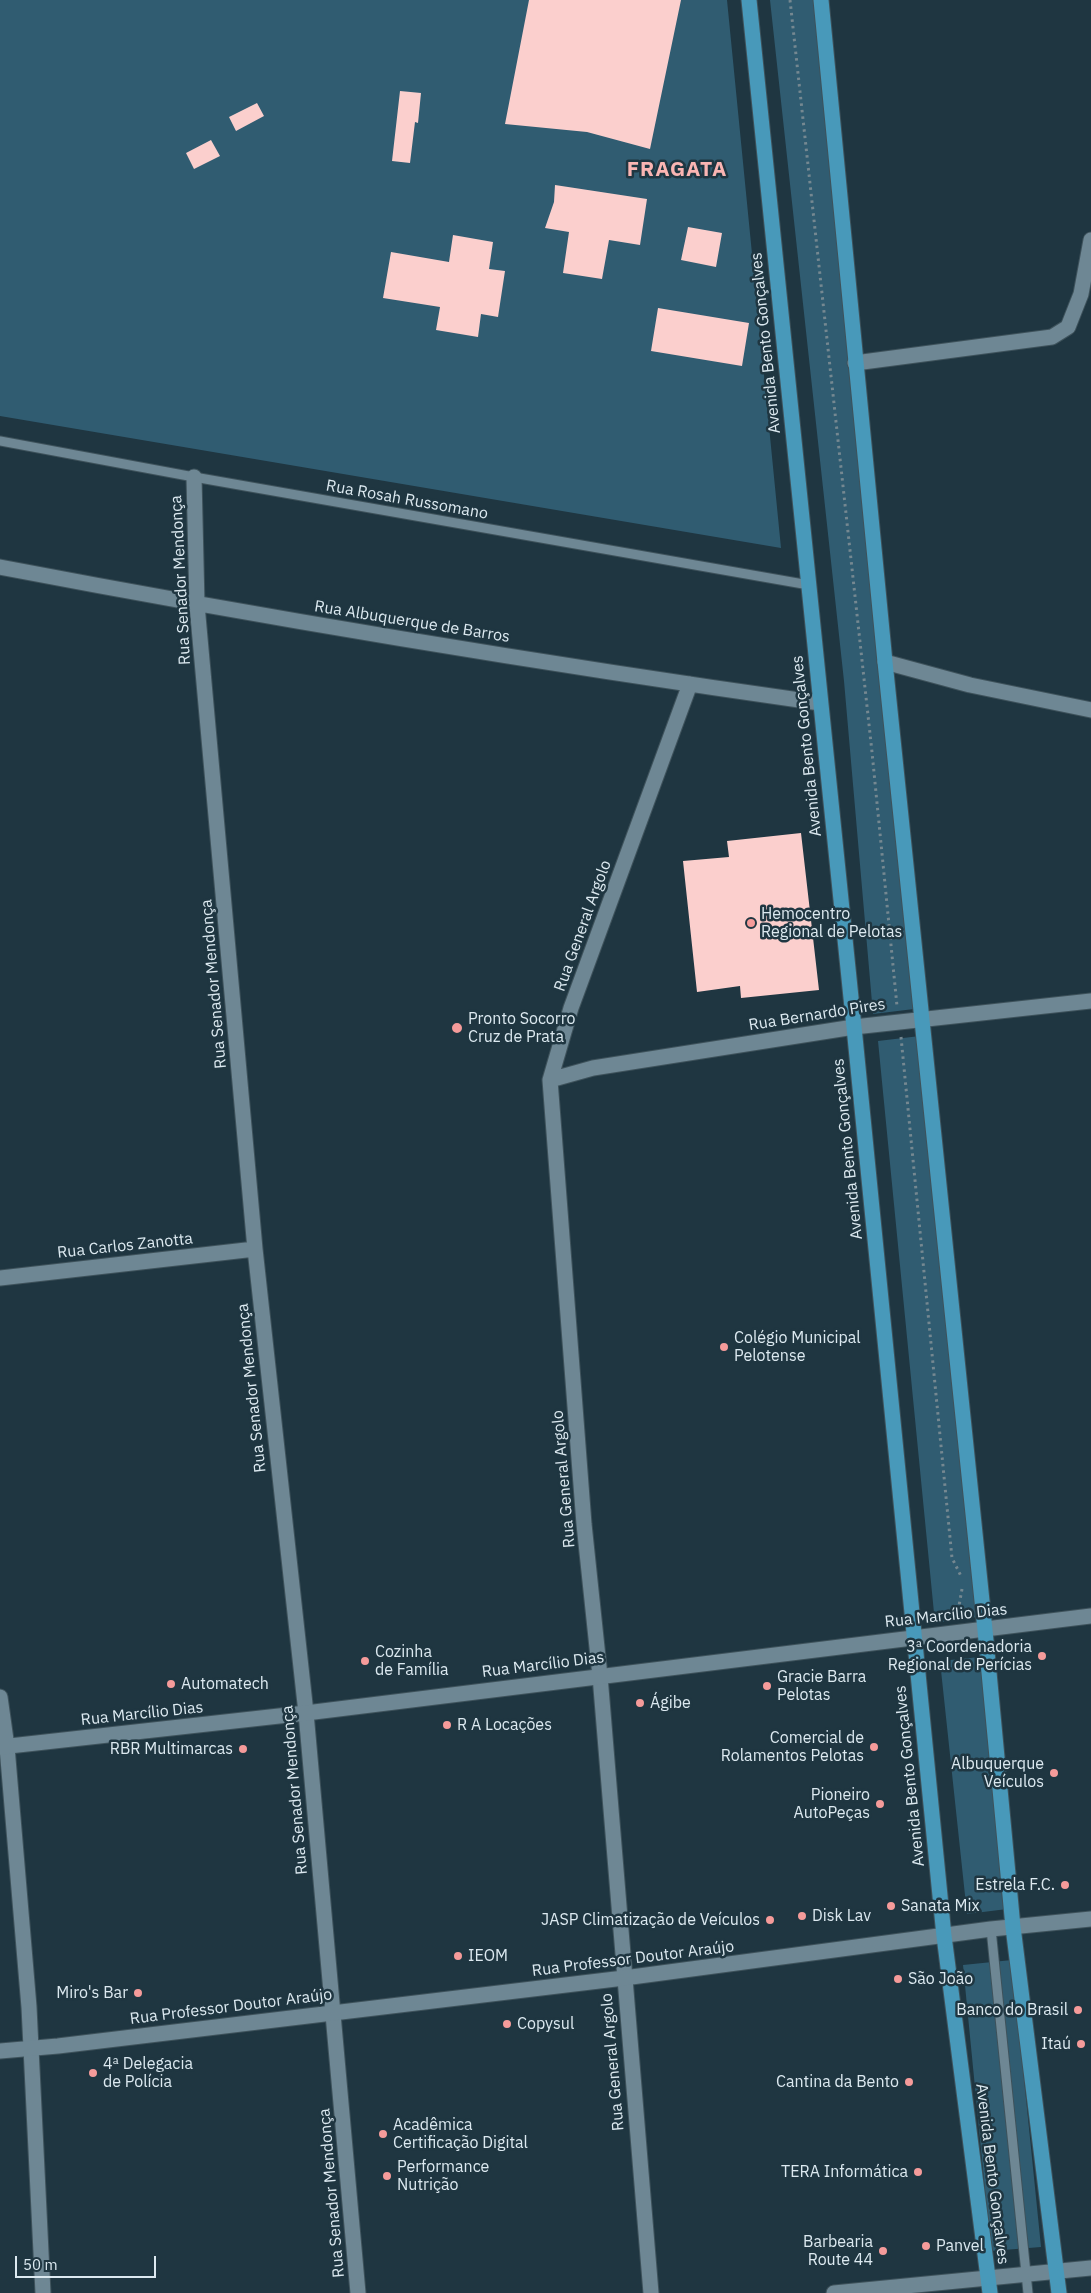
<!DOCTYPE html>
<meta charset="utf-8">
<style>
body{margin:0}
#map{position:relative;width:1091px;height:2293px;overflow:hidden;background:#1f3641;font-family:"IBM Plex Sans",sans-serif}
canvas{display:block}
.scale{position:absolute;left:15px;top:2256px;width:141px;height:22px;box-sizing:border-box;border:2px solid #dce9f0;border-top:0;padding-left:6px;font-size:15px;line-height:18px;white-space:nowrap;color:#dce9f0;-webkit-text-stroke:4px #1f3641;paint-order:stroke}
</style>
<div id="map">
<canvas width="1091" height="2293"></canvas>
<div class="scale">50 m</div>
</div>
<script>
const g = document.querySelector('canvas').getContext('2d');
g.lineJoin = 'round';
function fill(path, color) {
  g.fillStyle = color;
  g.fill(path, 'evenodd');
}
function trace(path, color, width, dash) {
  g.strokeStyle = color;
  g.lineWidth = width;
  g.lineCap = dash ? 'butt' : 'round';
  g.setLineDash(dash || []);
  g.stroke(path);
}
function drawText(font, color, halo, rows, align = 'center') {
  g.font = font + ' "IBM Plex Sans",sans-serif';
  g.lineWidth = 5;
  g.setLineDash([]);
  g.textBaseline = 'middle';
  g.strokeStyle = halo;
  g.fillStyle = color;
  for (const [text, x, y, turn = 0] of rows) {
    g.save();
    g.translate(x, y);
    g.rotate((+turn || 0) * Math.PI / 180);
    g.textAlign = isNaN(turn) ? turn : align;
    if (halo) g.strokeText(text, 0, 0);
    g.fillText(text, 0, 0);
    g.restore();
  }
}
fill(new Path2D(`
 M0,0H727L781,548L0,416Z
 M770,0H818L914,1009L873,1014L844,681Z
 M920,1036L977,1617L935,1623L878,1041Z
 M980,1657L1007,1909L967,1914L940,1661Z
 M1012,1960L1041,2247L991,2251L963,1965Z`), '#305c71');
fill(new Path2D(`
 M529,0H681L650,149L587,132L505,124Z
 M400,91L421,93L418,123L415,122L410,163L392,161Z
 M257,103L264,116L236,131L229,117Z
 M211,140L220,156L194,169L186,153Z
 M555,185L647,199L640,245L609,240L602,279L563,273L569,232L545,228L554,202Z
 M688,227L722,233L716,267L681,260Z
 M453,235L493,242L489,269L505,271L498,317L481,314L478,337L436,330L440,307L383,298L391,252L449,262Z
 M658,308L749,323L742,366L651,351Z
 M801,833L819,990L741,998L740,986L697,992L683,861L729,857L727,841Z`), '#fbcfcd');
const lane = new Path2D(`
 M0,441L194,477L809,585
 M991,1929L1028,2293`);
const street = new Path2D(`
 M855,363L1052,337L1068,327L1081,294L1091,240
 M194,477L197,605L255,1249L306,1713L358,2293
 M0,567C272,619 546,664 820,703
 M885,662L970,685L1091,710
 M550,1080L593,1068L854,1027L1091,1001
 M0,1278L255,1249
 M7,1747L29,2007L43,2293
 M651,2293L600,1676L584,1524L550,1080L571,1008L690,684`);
const secondary = new Path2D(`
 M0,1697L7,1747
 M0,1747L306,1713L1091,1616
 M0,2051L58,2046L624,1978L991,1929L1091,1919
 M834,2293L1091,2268`);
const primary = new Path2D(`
 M749,0L854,1027L944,1936L990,2293
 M821,0L885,662L985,1630L1013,1927L1059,2293`);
trace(lane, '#3e525b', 11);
trace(street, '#3e525b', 17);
trace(secondary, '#3e525b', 17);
trace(primary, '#3e525b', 17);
trace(new Path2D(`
 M790,0L872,752L897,1006
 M901,1037L952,1558L962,1578
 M957,1617L962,1589`), '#758891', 3, [2.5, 4]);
trace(lane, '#6e8794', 9);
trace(street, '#6e8794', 15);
trace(secondary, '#6e8794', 15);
trace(primary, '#4899ba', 15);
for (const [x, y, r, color] of [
 [751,923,5,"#f59b9a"],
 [457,1028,6,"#f59b9a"],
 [724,1347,5,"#f59b9a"],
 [1042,1656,5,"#f59b9a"],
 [365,1661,5,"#f59b9a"],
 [171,1684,5,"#f59b9a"],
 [767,1686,5,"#f59b9a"],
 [640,1703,5,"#f59b9a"],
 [447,1725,5,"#f59b9a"],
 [874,1747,5,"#f59b9a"],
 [243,1749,5,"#f59b9a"],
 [1054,1773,5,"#f59b9a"],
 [880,1804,5,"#f59b9a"],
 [1065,1885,5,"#f59b9a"],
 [891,1906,5,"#f59b9a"],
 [802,1916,5,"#f59b9a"],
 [770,1920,5,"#f59b9a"],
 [458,1956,5,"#f59b9a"],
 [898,1979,5,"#f59b9a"],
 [138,1993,5,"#f59b9a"],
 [1078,2010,5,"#f59b9a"],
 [507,2024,5,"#f59b9a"],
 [1081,2044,5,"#f59b9a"],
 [93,2073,5,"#f59b9a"],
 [909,2082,5,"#f59b9a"],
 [383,2134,5,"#f59b9a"],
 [918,2172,5,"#f59b9a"],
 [387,2176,5,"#f59b9a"],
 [926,2246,5,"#f59b9a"],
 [883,2251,5,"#f59b9a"]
]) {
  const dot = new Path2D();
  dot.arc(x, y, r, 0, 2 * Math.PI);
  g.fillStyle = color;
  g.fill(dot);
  trace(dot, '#1f3641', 2);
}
drawText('16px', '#dce9f0', '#1f3641', [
 ["Avenida Bento Gonçalves",766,343,-96],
 ["Rua Rosah Russomano",407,500,10],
 ["Rua Senador Mendonça",181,580,-93],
 ["Rua Albuquerque de Barros",412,622,9],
 ["Avenida Bento Gonçalves",807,746,-96],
 ["Rua General Argolo",583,926,-70],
 ["Rua Senador Mendonça",214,984,-95],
 ["Rua Bernardo Pires",817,1015,-9],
 ["Avenida Bento Gonçalves",848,1149,-96],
 ["Rua Carlos Zanotta",125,1246,-6],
 ["Rua Senador Mendonça",252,1388,-96],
 ["Rua General Argolo",564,1479,-95],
 ["Rua Marcílio Dias",946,1616,-6],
 ["Rua Marcílio Dias",543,1665,-7],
 ["Rua Marcílio Dias",142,1714,-6],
 ["Avenida Bento Gonçalves",910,1776,-96],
 ["Rua Senador Mendonça",295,1790,-95],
 ["Rua Professor Doutor Araújo",633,1959,-7],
 ["Rua Professor Doutor Araújo",231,2007,-7],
 ["Rua General Argolo",613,2062,-95],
 ["Avenida Bento Gonçalves",992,2174,83],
 ["Rua Senador Mendonça",332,2193,-95]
]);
drawText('16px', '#dce9f0', '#1f3641', [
 ["Hemocentro",761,914],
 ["Regional de Pelotas",761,932],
 ["Pronto Socorro",468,1019],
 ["Cruz de Prata",468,1037],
 ["Colégio Municipal",734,1338],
 ["Pelotense",734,1356],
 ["3ª Coordenadoria",1032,1647,"right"],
 ["Regional de Perícias",1032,1665,"right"],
 ["Cozinha",375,1652],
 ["de Família",375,1670],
 ["Gracie Barra",777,1677],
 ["Pelotas",777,1695],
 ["Automatech",181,1684],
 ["Ágibe",650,1703],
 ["R A Locações",457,1725],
 ["Comercial de",864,1738,"right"],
 ["Rolamentos Pelotas",864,1756,"right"],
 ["RBR Multimarcas",233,1749,"right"],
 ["Albuquerque",1044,1764,"right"],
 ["Veículos",1044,1782,"right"],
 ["Pioneiro",870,1795,"right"],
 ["AutoPeças",870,1813,"right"],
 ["Estrela F.C.",1055,1885,"right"],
 ["Sanata Mix",901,1906],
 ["Disk Lav",812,1916],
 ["JASP Climatização de Veículos",760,1920,"right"],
 ["IEOM",468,1956],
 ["São João",908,1979],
 ["Miro's Bar",128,1993,"right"],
 ["Banco do Brasil",1068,2010,"right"],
 ["Copysul",517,2024],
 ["Itaú",1071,2044,"right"],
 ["4ª Delegacia",103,2064],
 ["de Polícia",103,2082],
 ["Cantina da Bento",899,2082,"right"],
 ["Acadêmica",393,2125],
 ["Certificação Digital",393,2143],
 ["Performance",397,2167],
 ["Nutrição",397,2185],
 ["TERA Informática",908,2172,"right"],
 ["Barbearia",873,2242,"right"],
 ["Route 44",873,2260,"right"],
 ["Panvel",936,2246]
], 'left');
g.letterSpacing = '1px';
drawText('bold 21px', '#fab5b3', '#1f3641', [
 ["FRAGATA",677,170]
]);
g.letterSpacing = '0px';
</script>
